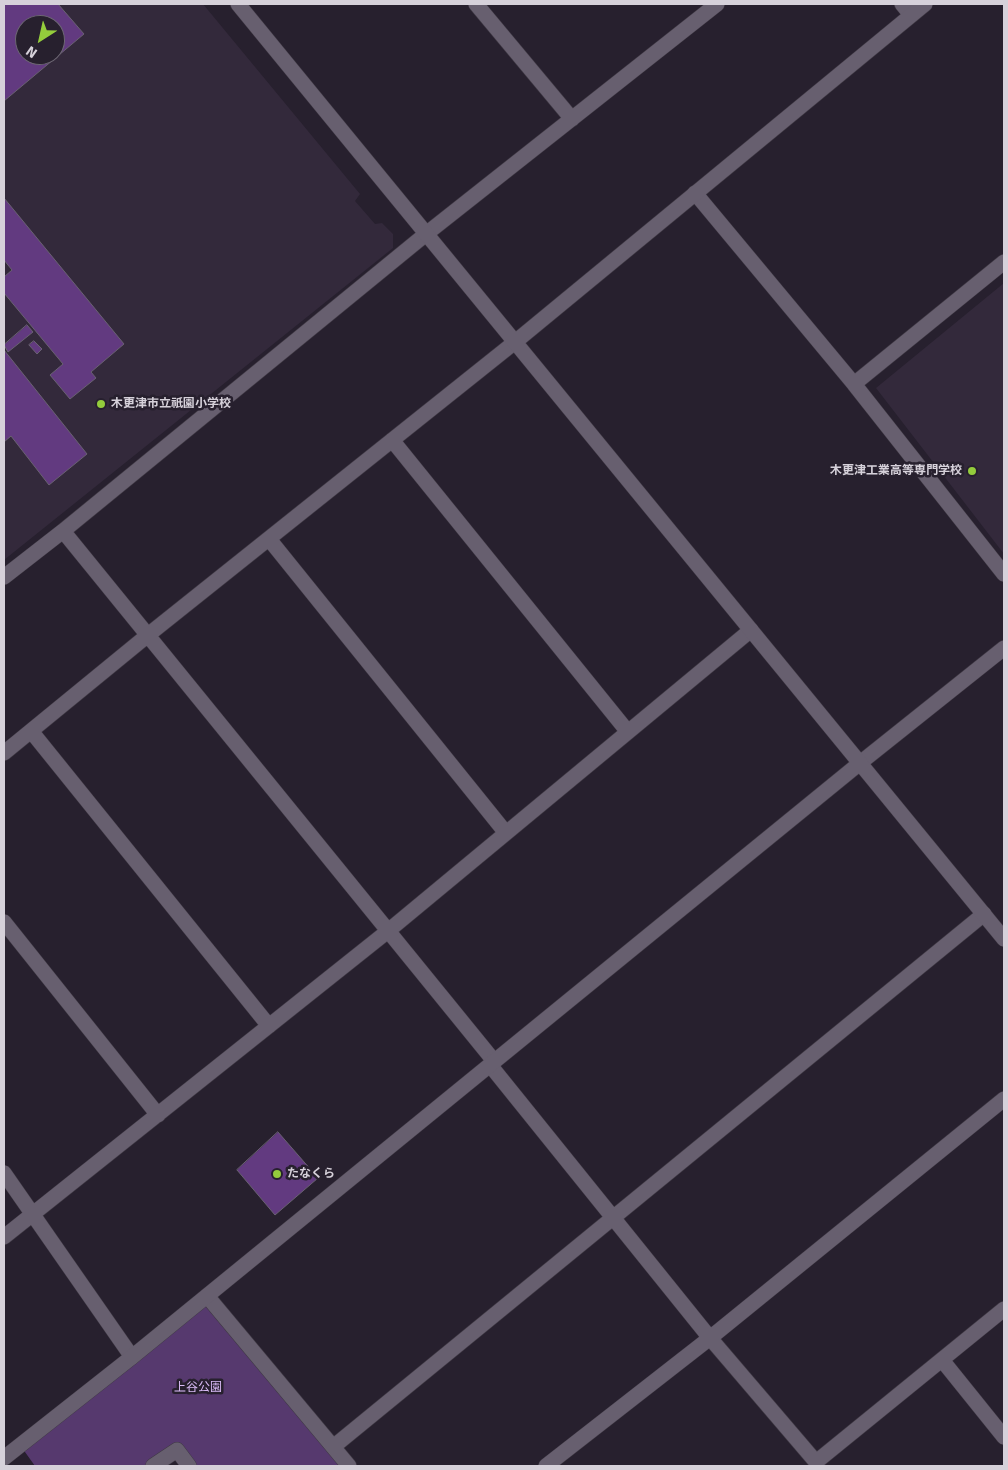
<!DOCTYPE html>
<meta charset="utf-8">
<style>
body{margin:0}
#map{position:relative;width:1008px;height:1470px;overflow:hidden;background:#27202e;font-family:Signika,sans-serif}
canvas{display:block}
.frame{position:absolute;inset:0;border:5px solid #d6d1da;pointer-events:none}
.north{position:absolute;left:15px;top:15px;width:50px;height:50px;box-sizing:border-box;background:#27202e;border:1px solid #6d6773;border-radius:50%;rotate:215deg;font-size:14px;font-weight:700;line-height:20px;text-align:center;color:#d6d1da}
.north::after{content:'';display:block;margin:auto;width:18px;height:22px;background:#94cc3c;clip-path:polygon(50% 0,100% 100%,50% 72%,0 100%)}
</style>
<div id="map">
<canvas width="1008" height="1470"></canvas>
<div class="frame"></div>
<div class="north">N</div>
</div>
<script>
const g = document.querySelector('canvas').getContext('2d');
g.lineJoin = 'round';
function fill(path, color) {
  g.fillStyle = color;
  g.fill(path, 'evenodd');
}
function trace(path, color, width, dash) {
  g.strokeStyle = color;
  g.lineWidth = width;
  g.lineCap = dash ? 'butt' : 'round';
  g.setLineDash(dash || []);
  g.stroke(path);
}
function drawText(font, color, halo, rows, align = 'center') {
  g.font = font + ' Signika,"Noto Sans JP",sans-serif';
  g.lineWidth = 5;
  g.setLineDash([]);
  g.textBaseline = 'middle';
  g.strokeStyle = halo;
  g.fillStyle = color;
  for (const [text, x, y, turn = 0] of rows) {
    g.save();
    g.translate(x, y);
    g.rotate((+turn || 0) * Math.PI / 180);
    g.textAlign = isNaN(turn) ? turn : align;
    if (halo) g.strokeText(text, 0, 0);
    g.fillText(text, 0, 0);
    g.restore();
  }
}
fill(new Path2D(`
 M4,4H203L360,194L355,201L375,224L382,223L393,234V248L4,560ZM25,25H55V55H25Z
 M1004,283V554L876,388Z`), '#33293b');
fill(new Path2D(`
 M207,1296L349,1466H189L177,1450L153,1466H35L20,1445Z`), '#56396e');
const building = new Path2D(`
 M4,4H58L84,34L4,101ZM25,25H55V55H25Z
 M4,198L124,344L91,372L96,378L70,399L50,375L63,364L4,293V277L12,270L4,260Z
 M27,325L33,332L8,352L4,345Z
 M34,341L42,349L37,354L29,345Z
 M4,350L87,454L49,485L11,436L4,442Z
 M278,1132L318,1178L275,1215L237,1170Z`);
fill(building, '#623a80');
trace(building, '#696171', 1);
const minor = new Path2D(`
 M476,4L572,119
 M902,4L911,15
 M695,193L854,384L1004,574
 M854,384L1004,262
 M392,440L628,732
 M63,531L494,1061
 M269,539L506,833
 M4,577L63,531L426,234L717,4
 M31,731L269,1026
 M4,753L148,635L515,342
 M860,763L1004,648
 M4,922L158,1115
 M490,1065L710,1338L816,1462L817,1466
 M4,1173L132,1357
 M4,1237L388,931L751,630
 M207,1296L349,1466
 M942,1360L1004,1437
 M333,1447L984,914
 M816,1462L1004,1309
 M153,1466L177,1450L189,1466
 M546,1466L710,1338L1004,1099`);
const tertiary = new Path2D(`
 M238,4L1004,939
 M515,342L925,4
 M4,1458L132,1357L860,763`);
trace(minor, '#403a45', 16);
trace(tertiary, '#403a45', 16);
trace(minor, '#675f6f', 15);
trace(tertiary, '#675f6f', 15);
for (const [x, y, r, color] of [
 [101,404,5,"#94cc3c"],
 [972,471,5,"#94cc3c"],
 [277,1174,5,"#94cc3c"]
]) {
  const dot = new Path2D();
  dot.arc(x, y, r, 0, 2 * Math.PI);
  g.fillStyle = color;
  g.fill(dot);
  trace(dot, '#27202e', 2);
}
drawText('bold 12px', '#d6d1da', '#27202e', [
 ["木更津市立祇園小学校",111,404],
 ["木更津工業高等専門学校",962,471,"right"],
 ["たなくら",287,1174]
], 'left');
drawText('12px', '#d9baf6', '#27202e', [
 ["上谷公園",198,1388]
]);
</script>
